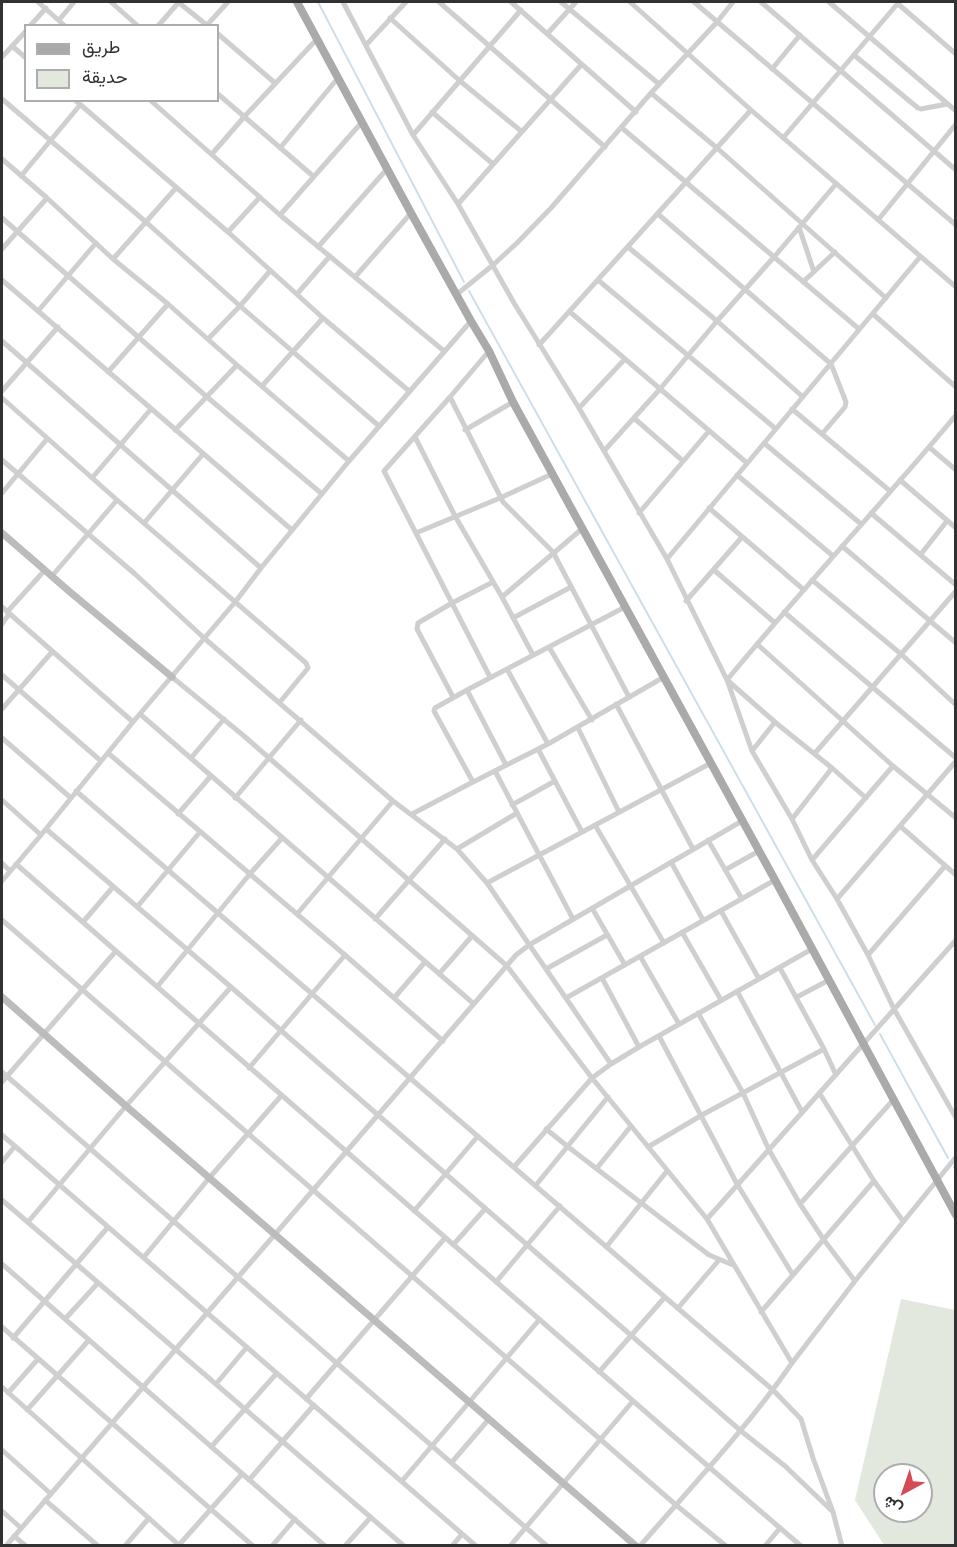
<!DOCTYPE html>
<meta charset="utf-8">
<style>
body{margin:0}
#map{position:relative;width:957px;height:1547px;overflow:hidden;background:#fff;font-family:Raleway,Vazirmatn,sans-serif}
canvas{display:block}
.frame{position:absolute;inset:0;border:3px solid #323232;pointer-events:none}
.legend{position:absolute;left:24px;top:24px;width:195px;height:78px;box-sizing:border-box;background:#fff;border:2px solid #adadad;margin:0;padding:8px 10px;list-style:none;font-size:18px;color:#323232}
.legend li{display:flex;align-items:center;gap:12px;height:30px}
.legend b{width:30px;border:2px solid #adadad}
.north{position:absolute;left:873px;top:1463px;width:60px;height:60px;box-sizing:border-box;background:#fff;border:2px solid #adadad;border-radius:50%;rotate:220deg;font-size:16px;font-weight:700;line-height:24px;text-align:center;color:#323232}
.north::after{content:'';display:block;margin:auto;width:21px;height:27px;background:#d44a55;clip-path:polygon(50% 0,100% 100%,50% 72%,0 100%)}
</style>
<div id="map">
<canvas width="957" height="1547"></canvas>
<div class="frame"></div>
<ul class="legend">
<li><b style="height:8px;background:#aaa"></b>طريق</li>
<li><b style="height:16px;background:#e2e8dd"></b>حديقة</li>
</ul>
<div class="north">ش</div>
</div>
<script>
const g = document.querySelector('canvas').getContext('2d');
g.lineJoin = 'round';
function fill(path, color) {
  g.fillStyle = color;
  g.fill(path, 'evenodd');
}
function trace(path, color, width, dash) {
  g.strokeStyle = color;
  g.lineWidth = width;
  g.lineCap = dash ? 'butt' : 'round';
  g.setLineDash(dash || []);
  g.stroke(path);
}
fill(new Path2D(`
 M901,1299L955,1310V1545H884L855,1500ZM885,1475H921V1511H885Z`), '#e2e8dd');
trace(new Path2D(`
 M318,2L464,282
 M469,291L875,1025
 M880,1034L948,1158
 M954,1167L956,1171`), '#cedfe9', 2);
trace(new Path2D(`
 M38,2L65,26
 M111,2L138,26
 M178,2L208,26
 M343,2L413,135L458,204L514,303L579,408L667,559L727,680L752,751L792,819L812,860L837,899L868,955L894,1009L956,1118
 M439,2L605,147
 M511,2L636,112
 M561,2L659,84
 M630,2L751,110L956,287
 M694,2L956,225
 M761,2L956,170
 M829,2L956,111
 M897,3L956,54
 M390,18L460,81L521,131
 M59,20L74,2
 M207,25L228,2
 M30,26L46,8
 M158,26L179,2
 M218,34L275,83
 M547,34L576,2
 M366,45L406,2
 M12,46L26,58
 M854,55L918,108L921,109L947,104
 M2,57L26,31
 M772,69L800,35
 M651,93L717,148L886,298
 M218,94L313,176
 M2,99L146,222L240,306L379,426
 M75,100L228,232L323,318L409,391
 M150,100L280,215L444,351
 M432,112L493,164
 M622,128L859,329
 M413,135L521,10
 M783,138L899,2
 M280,148L338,78
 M212,154L244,117L317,39
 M2,159L47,198L113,259L168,304L237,365L349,461
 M21,176L80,105
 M458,204L581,65
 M658,214L831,364L846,402L845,407L822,434
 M280,215L362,122
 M2,218L207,397L322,494
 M878,220L956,124
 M799,227L814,272
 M228,232L260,197
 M318,247L387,169
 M628,247L717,321L803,397
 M2,249L47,198
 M113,259L176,188
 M355,277L411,213
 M2,280L292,530
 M598,280L776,429
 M803,282L835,252
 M297,294L330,256
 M456,295L493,265L517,243L551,208L651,93L717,22L733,2
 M38,311L96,243
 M570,312L747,463
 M873,314L956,387
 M208,339L240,306L270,271
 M2,341L261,568
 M539,345L751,110
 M489,351L450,397L384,471L490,677
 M108,372L168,304
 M262,386L323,318
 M2,391L58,327
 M450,397L503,502L553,552L629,697
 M2,398L117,500L306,663L308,668L280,702
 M579,408L625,359
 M792,409L890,491
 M634,418L683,461
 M175,430L237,365
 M465,430L513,402
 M415,437L455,516L502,597L533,655
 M764,443L861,524
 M929,447L956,470
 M604,451L660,389L717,321L774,257L836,184
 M2,460L135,574L204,638L393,801L457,849L487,883L611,1064
 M737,475L833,556
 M92,478L151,409
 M900,480L956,528
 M2,493L47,439
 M709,508L804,590
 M639,513L709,431
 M871,513L956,585
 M144,523L203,454
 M416,533L500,498L552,474
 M842,546L956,643
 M921,554L947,521
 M667,559L920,257
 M714,570L775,623
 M52,576L117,500
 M812,580L901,654L956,705
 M502,597L583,528
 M686,601L742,537
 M2,607L133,722
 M7,612L45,570
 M784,612L956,758
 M513,618L571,587
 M2,624L9,614
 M757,644L893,766L956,818
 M549,647L592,720
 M507,669L548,744
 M2,675L101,761
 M172,677L244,736L507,966L592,1078L514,1167
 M467,690L506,765
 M453,697L417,629L418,623L452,603L493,582
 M616,704L693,849
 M2,709L52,652
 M140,714L474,1004
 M578,728L619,812
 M2,738L71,798
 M538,749L582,832
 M752,751L775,722
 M108,753L345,955L443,1041
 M815,753L956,591
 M191,758L224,719
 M832,768L776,723L727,680C801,590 881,505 956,415
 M495,771L573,919
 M473,782L434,711L435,708L467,690L625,607
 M76,791L773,1390L801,1419L813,1458L833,1512L842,1546
 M235,798L301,720
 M2,800L41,835
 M512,805L555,781
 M178,814L210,777
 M412,814L473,782L548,744L664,677
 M792,819L832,768L866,798
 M595,825L664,943
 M900,826L956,875
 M46,829L231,987L741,1431L785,1466L832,1511
 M708,840L742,899
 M457,849L517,813
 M812,860L893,766
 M671,862L703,920
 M2,863L10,871
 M16,864L709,1467L801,1546
 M725,870L759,851
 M2,881L41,835L133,722L236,601L261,568L349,461L471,321
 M487,883L711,763
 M837,899L956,761
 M137,907L200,832
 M592,908L625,965
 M721,911L759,979
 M297,914L393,801
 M375,919L445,839
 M2,920L676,1505L726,1546
 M83,922L113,887
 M682,932L721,1000
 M868,955L945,866
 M640,956L679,1024
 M780,968L824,1049L836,1075
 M546,969L607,935
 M439,974L472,936
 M602,978L639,1047
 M157,987L249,875L282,838
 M737,991L802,1112
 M797,997L829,980
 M394,998L425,962
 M566,998L775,880
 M698,1013L743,1093L769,1150L800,1204L824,1240L855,1281
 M659,1036L737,1184L793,1275
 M249,1068L345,955
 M2,1072L547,1546
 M2,1082L116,951
 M820,1094L874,1181L903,1221
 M546,1129L567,1146L709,1255L733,1265
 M2,1135L476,1546
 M648,1147L702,1115L824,1049
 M2,1162L15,1146
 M597,1168L631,1126
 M536,1185L608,1097
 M2,1200L404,1546
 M800,1204L894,1099
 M414,1211L478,1136
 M707,1219L956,940
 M28,1222L126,1106L231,987
 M453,1245L485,1209
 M607,1246L667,1171
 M144,1257L210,1177L281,1096
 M2,1264L325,1546
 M496,1282L560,1206
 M678,1308L719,1260
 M761,1312L874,1181
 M65,1319L98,1283
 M2,1327L253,1546
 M13,1338L108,1227
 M792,1363L855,1281L956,1157
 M599,1372L665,1297
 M216,1384L247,1347
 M2,1387L180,1546
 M8,1393L38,1359
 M306,1399L445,1238
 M27,1410L89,1340
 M211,1447L277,1373
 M2,1450L51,1494
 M452,1462L489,1419
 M249,1480L314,1405
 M402,1481L539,1320
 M45,1500L98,1546
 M2,1511L21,1528
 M14,1536L26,1546
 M179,1545L242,1474
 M6,1546L516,955L529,945L742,821
 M125,1546L149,1518
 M272,1546L295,1519
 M345,1546L371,1517
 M452,1546L462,1534
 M510,1546L633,1401
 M640,1546C692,1486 747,1428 792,1363L707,1219L592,1078L611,1064L639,1047L812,949
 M765,1546L780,1528`), '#cfcfcf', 5);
trace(new Path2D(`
 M2,533L70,592L172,677
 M2,997L126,1106L636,1546`), '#bcbcbc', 7);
trace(new Path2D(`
 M297,2L411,213L471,321L489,351L513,402L775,880L956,1215`), '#aaa', 8);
</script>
